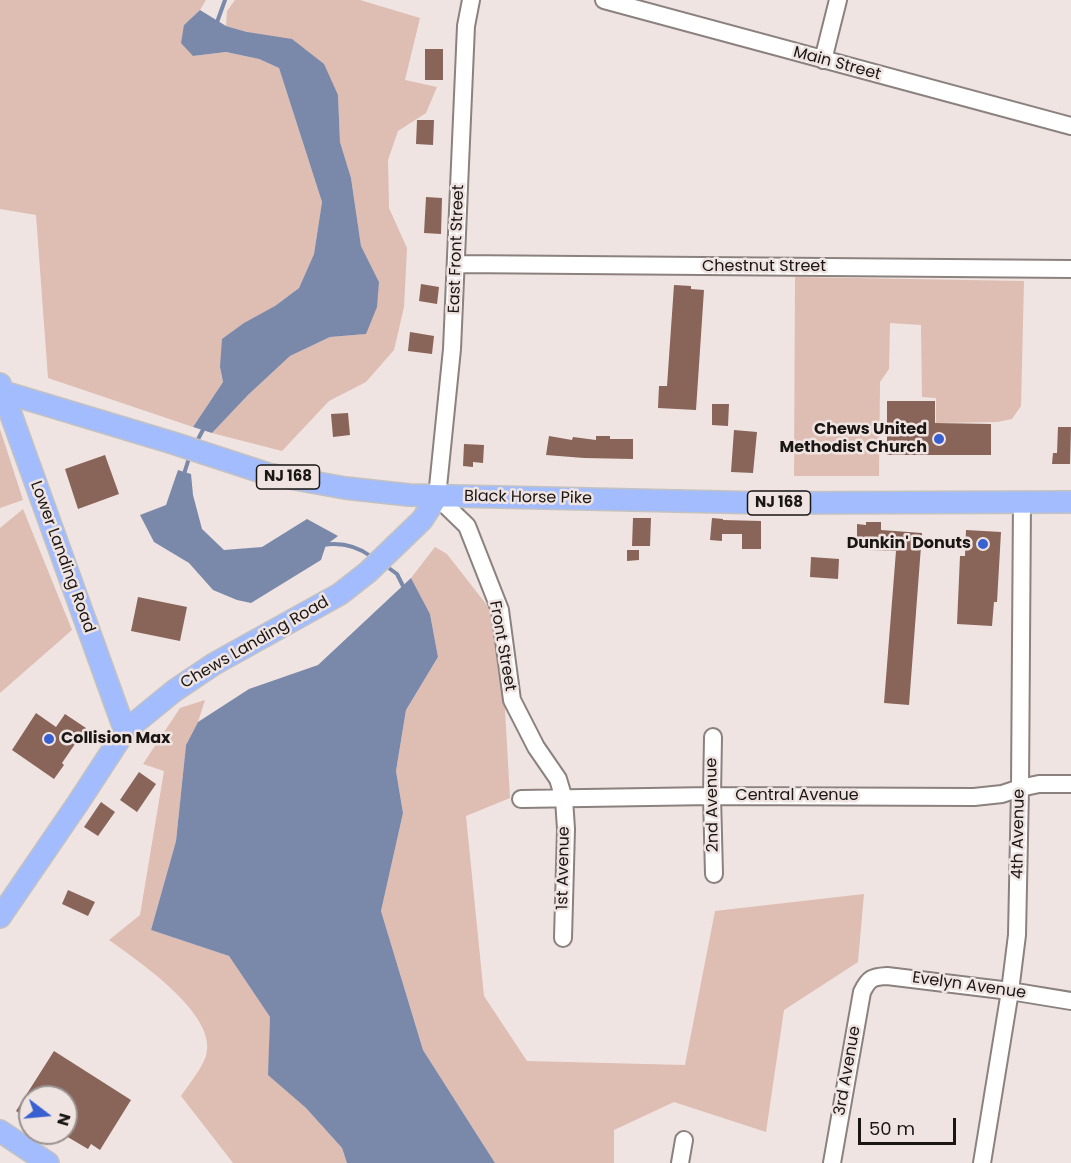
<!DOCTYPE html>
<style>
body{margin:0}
#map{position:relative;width:1071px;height:1163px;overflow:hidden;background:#efe4e1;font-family:Poppins,sans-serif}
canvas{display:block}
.north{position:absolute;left:18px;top:1085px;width:60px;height:60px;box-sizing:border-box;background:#efe4e1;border:2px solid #99928f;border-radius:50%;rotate:106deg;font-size:16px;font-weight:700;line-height:24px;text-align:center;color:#191614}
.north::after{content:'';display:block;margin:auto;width:21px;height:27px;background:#3960d1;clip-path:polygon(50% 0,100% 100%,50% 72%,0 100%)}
.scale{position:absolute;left:858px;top:1118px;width:98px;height:27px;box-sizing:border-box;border:3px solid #191614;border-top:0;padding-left:8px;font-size:18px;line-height:21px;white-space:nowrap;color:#191614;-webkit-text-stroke:4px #efe4e1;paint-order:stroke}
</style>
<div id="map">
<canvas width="1071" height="1163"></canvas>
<div class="north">N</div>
<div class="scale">50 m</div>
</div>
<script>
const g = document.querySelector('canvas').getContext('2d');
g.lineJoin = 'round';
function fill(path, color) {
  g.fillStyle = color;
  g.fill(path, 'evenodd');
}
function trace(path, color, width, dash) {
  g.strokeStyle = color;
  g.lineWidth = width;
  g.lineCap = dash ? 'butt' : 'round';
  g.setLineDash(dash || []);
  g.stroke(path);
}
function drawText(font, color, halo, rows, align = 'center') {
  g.font = font + ' Poppins,sans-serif';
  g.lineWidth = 5;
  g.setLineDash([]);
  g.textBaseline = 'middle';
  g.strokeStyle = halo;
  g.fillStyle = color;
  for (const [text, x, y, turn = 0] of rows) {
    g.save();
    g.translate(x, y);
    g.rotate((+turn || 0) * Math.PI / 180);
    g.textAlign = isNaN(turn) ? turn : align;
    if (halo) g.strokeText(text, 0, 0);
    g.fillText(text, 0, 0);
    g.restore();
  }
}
fill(new Path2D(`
 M0,0H206L200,10L184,25L193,56L226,52L259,59L279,68L322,202L314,254L299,288L275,306L220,367L223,382L193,427L48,378L36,215L0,209Z
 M235,0H360L420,18L405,80L437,87L426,113L398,131L388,160L389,208L407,248L404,307L394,350L366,382L329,401L282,451L212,433L248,395L290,356L330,337L366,334L379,282L361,246L351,178L340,142L338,95L247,32L226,26L227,11Z
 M795,277L1024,281L1021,406L1012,419L997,422L936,423V398L922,397L921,325L890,323L889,369L880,382L879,476H794Z
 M0,429L23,500L0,508Z
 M23,509L72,630L0,693V528Z
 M435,547L447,554L500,622L510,798L466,816L484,996L527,1061L685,1065L715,911L864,894L858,962L784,1010L766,1132L674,1102L614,1130V1163H495L423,1050L381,911L403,813L396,771L406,710L438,657L430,614L411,578Z
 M205,700L198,722L186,745L176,841L151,930L229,956L270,1017L269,1075L306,1108L342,1148L347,1163H233L181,1096C189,1084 201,1070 206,1056C219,1015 138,961 109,940L140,915L164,771L143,764L180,708Z`), '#debdb2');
fill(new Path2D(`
 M200,10L226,26L247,32L292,39L324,64L338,95L340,142L351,178L361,246L379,282L377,307L366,334L330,337L290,356L248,395L212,433L193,427L223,382L220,367L222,339L244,323L275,306L299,288L314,254L322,202L279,68L259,59L226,52L193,56L181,43L184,25Z
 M178,470L191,474L193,495L202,529L224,550L262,547L307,519L338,536L326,545L321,560L251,603L237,600L213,590L189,563L154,542L140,515L166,505Z
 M411,578L430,614L438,657L406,710L396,771L403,813L381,911L423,1050L495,1163H347L342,1148L306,1108L268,1075L270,1017L229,956L151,930L176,841L186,745L198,722L249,689L318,665Z`), '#7a89a9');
trace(new Path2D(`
 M216,25L225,0
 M196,443L205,426
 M183,477L190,455
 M323,545C342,542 357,546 372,557
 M386,566L397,574L405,590`), '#7a89a9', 4);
fill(new Path2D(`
 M425,49H443V80H425Z
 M417,120H434L433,145L416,144Z
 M426,197L442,198L441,234L424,233Z
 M421,284L439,287L437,304L419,301Z
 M674,285L691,286V289L704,290L696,410L658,408L659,386H667Z
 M410,332L434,336L432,354L408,351Z
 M887,401H935V423L991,424V455H887Z
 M712,404H729L728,426L712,425Z
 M348,413L350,435L333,437L331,414Z
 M1058,427H1071L1070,464H1052L1053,453H1057Z
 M734,430L757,432L753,473L731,472Z
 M549,436L572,440L573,437L596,440V436H610V439H633V459L584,458L546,455Z
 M464,444L484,445L483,463L473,462V467L463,466Z
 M105,455L119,494L78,509L65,469Z
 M633,518H651L650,546H632Z
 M712,518L723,519V520L761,521V549H742V534H722V541L710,540Z
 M866,522H881V530L922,533L909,705L884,703L896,551L869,550V544L857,543V524L866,525Z
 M966,530L1001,532L997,602H994L992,626L957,624L960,556H965Z
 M627,550H639V560L627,561Z
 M811,557L839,559L838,579L810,577Z
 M138,597L187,607L180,641L131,631Z
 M36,713L56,727L65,714L86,728L62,763L64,765L54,779L12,750Z
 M139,772L156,784L137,812L120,800Z
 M101,802L115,812L98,836L84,827Z
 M68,890L95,902L88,916L62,904Z
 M54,1051L131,1100L100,1150L91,1144L88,1149L66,1136V1097H30V1120L16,1111Z`), '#896459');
const minor = new Path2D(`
 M471,0L466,26L452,349L437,497L467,526L500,610L512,700L536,747L558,779L564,799L566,829L563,938
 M604,0L1071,126
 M823,60L838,0
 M457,264L1071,269
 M713,737L712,796L714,874
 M521,799L712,796L974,797L1002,794L1020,788L1039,784H1071
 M680,1163L684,1140
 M832,1163L862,992C869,978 872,977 887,976L1010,991L1071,1001
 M982,1163L1010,991L1017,935L1020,788L1022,502`);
const major = new Path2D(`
 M0,384L125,731
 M0,391L173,443L268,474L345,488L409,495L766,503L1071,502
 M0,917L78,803L125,731L174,691L214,664L340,594L368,572L422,520L437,497
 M0,1131L48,1163`);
trace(minor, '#8b817e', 20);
trace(major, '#c3c2c2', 24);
trace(minor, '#fff', 16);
trace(major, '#a3bcfd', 21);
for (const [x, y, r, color] of [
 [939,439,6,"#3960d1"],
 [983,544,6,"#3960d1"],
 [49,739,6,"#3960d1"]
]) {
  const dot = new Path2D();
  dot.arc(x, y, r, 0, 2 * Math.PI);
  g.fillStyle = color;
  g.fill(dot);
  trace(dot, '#efe4e1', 2);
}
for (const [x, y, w] of [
 [288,477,63],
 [779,503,63]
]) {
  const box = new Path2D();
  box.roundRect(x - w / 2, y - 12, w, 24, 4.5);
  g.fillStyle = '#efe4e1';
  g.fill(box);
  trace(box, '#191614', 1.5);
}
drawText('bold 15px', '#191614', null, [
 ["NJ 168",288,477],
 ["NJ 168",779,503]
]);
drawText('16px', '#191614', '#efe4e1', [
 ["Main Street",837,64,15],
 ["East Front Street",457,249,-88],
 ["Chestnut Street",764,267],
 ["Black Horse Pike",528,498,1],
 ["Lower Landing Road",62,557,70],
 ["Chews Landing Road",255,643,-30],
 ["Front Street",502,646,80],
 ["Central Avenue",797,796],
 ["2nd Avenue",713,805,-91],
 ["4th Avenue",1019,834,-89],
 ["1st Avenue",564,868,-89],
 ["Evelyn Avenue",969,986,8],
 ["3rd Avenue",848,1071,-80]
]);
drawText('bold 16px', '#191614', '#efe4e1', [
 ["Chews United",927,430],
 ["Methodist Church",927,448],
 ["Dunkin' Donuts",971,544],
 ["Collision Max",61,739,"left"]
], 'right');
</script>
